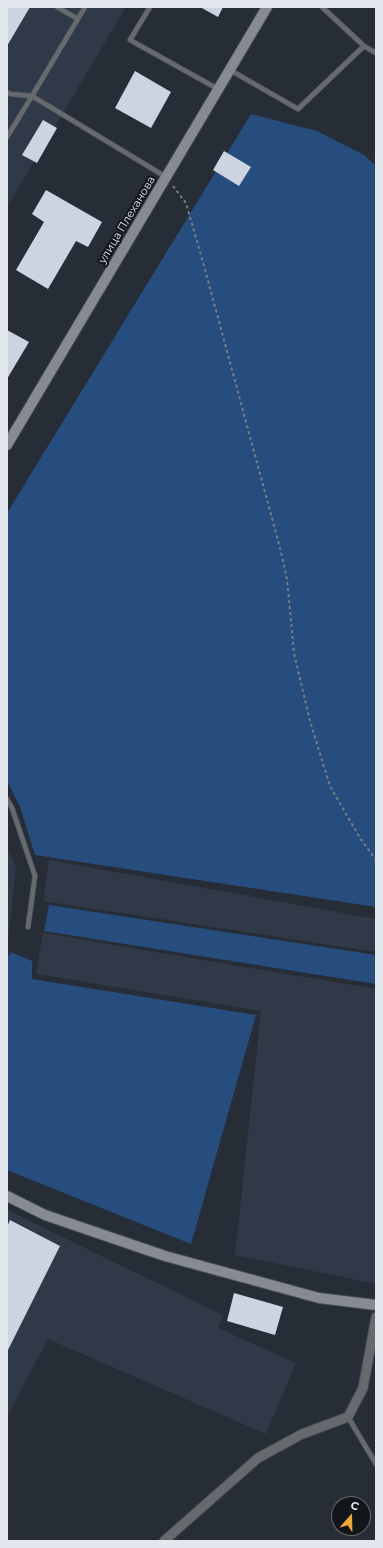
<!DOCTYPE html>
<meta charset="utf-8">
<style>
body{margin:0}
#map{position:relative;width:383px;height:1548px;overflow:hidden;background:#262d36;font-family:Montserrat,sans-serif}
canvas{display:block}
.frame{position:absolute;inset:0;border:8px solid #e3e7ee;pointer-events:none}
.north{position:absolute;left:331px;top:1496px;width:40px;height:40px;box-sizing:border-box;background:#121519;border:1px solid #66696e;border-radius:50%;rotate:20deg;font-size:11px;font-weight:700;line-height:16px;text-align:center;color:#e3e7ee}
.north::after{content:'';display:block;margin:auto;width:14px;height:18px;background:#eca93a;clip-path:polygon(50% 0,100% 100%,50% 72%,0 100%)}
</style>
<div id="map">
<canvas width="383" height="1548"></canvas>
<div class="frame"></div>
<div class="north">С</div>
</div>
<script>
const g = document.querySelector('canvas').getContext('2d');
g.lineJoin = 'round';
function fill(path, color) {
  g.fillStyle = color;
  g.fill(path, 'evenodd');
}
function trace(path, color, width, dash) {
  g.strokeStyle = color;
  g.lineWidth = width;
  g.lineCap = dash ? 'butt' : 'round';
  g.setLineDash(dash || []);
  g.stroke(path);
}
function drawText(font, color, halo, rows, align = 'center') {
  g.font = font + ' Montserrat,sans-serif';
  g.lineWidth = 4;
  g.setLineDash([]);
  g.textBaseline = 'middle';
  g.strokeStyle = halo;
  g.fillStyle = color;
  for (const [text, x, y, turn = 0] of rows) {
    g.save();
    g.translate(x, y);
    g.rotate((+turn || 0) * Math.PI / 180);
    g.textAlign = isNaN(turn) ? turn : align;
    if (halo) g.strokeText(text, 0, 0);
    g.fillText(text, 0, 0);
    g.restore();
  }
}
fill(new Path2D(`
 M7,7H126L7,207Z
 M7,847L16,867L8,944L7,946Z
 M49,860L376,919V952L43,901Z
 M43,933L376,989V1284L235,1255L261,1011L36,974Z
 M7,1210L223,1315L218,1328L296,1363L266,1434L48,1339L7,1417Z`), '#2f3947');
fill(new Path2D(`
 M251,114L317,131L364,155L376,166V907L35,855L20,807L7,781V513Z
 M49,905L376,955V984L44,931Z
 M11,952L32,961V979L256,1015L191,1244L7,1170V958Z`), '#274d7e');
fill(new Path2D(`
 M7,7H30L7,46Z
 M200,7H223L218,17Z
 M135,71L171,92L151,128L115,108Z
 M43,120L57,128L37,163L22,155Z
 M224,151L251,167L239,186L213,170Z
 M46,190L102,222L88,247L76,241L48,289L16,270L44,222L32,214Z
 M7,330L29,342L7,379Z
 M10,1220L60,1246L7,1352V1227Z
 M234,1293L283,1307L275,1335L227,1321Z`), '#cbd4e0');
const lane = new Path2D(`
 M57,7L78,19
 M85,7L32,96L166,177
 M150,7L130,40L218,89
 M322,7L364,46L376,53
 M230,70L298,109L364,46
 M7,92L10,94L32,96L7,137
 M7,799L12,808L35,876L28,927
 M348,1417L376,1464`);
const street = new Path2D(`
 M164,1541L258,1458L302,1434L348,1417L363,1388L376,1317`);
const secondary = new Path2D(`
 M7,445L267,7
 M7,1196L45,1215L165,1256L319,1298L376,1305`);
trace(lane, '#444b53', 6);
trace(street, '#444b53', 11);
trace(secondary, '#444b53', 12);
trace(new Path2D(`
 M173,186L186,203L204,266L280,548L287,579L294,653L310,721L330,786L360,838L376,860`), '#787e86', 2, [3, 3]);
trace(lane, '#66696e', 4.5);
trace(street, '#66696e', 9);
trace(secondary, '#868b93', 10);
drawText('11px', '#e3e7ee', '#121519', [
 ["улица Плеханова",127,220,-59]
]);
</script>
